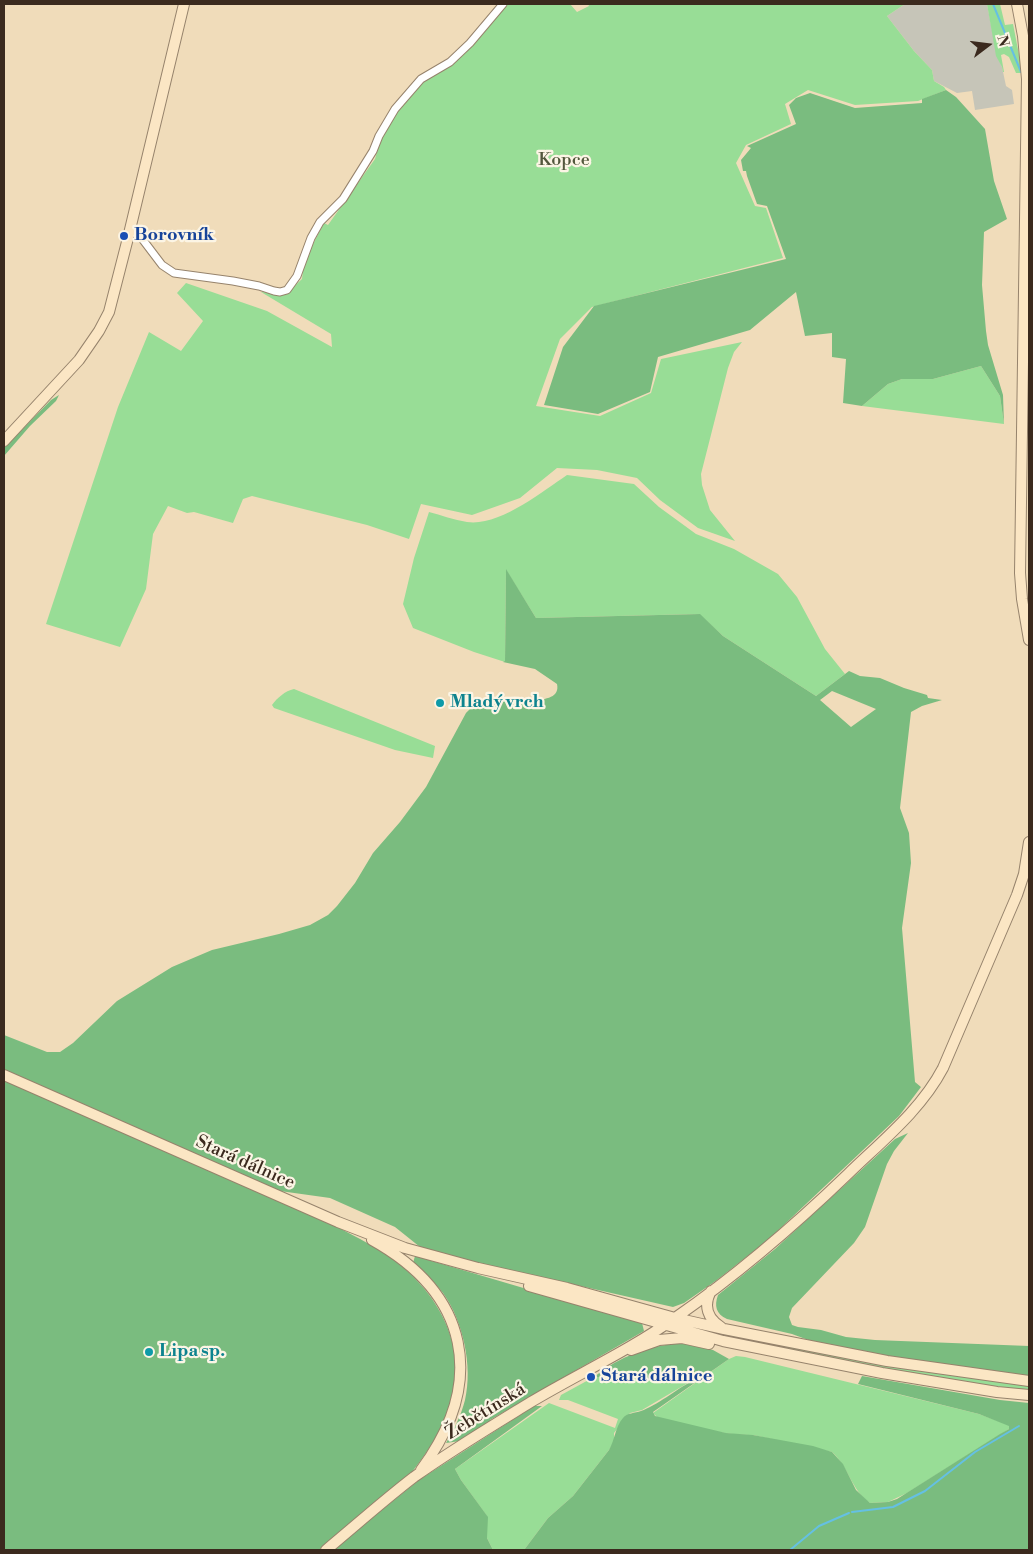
<!DOCTYPE html>
<meta charset="utf-8">
<style>
body{margin:0}
#map{position:relative;width:1033px;height:1554px;overflow:hidden;background:#f0dcba;font-family:"Libre Bodoni",serif}
canvas{display:block}
.frame{position:absolute;inset:0;border:5px solid #3b2a1e;pointer-events:none}
.north{position:absolute;left:963px;top:20px;width:50px;height:50px;-webkit-text-stroke:4px #fcf5e5;paint-order:stroke;rotate:75deg;font-size:14px;font-weight:700;line-height:20px;text-align:center;color:#3b2a1e}
.north::after{content:'';display:block;margin:auto;width:18px;height:22px;background:#3b2a1e;clip-path:polygon(50% 0,100% 100%,50% 72%,0 100%)}
</style>
<div id="map">
<canvas width="1033" height="1554"></canvas>
<div class="frame"></div>
<div class="north">N</div>
</div>
<script>
const g = document.querySelector('canvas').getContext('2d');
g.lineJoin = 'round';
function fill(path, color) {
  g.fillStyle = color;
  g.fill(path, 'evenodd');
}
function trace(path, color, width, dash) {
  g.strokeStyle = color;
  g.lineWidth = width;
  g.lineCap = dash ? 'butt' : 'round';
  g.setLineDash(dash || []);
  g.stroke(path);
}
function drawText(font, color, halo, rows, align = 'center') {
  g.font = font + ' "Libre Bodoni",serif';
  g.lineWidth = 4.5;
  g.setLineDash([]);
  g.textBaseline = 'middle';
  g.strokeStyle = halo;
  g.fillStyle = color;
  for (const [text, x, y, turn = 0] of rows) {
    g.save();
    g.translate(x, y);
    g.rotate((+turn || 0) * Math.PI / 180);
    g.textAlign = isNaN(turn) ? turn : align;
    if (halo) g.strokeText(text, 0, 0);
    g.fillText(text, 0, 0);
    g.restore();
  }
}
fill(new Path2D(`
 M905,4H987L997,56L1002,67L1006,86L1012,90L1014,104L975,110L972,91L957,93L934,81L932,70L914,51L887,16Z`), '#c6c5b8');
fill(new Path2D(`
 M506,4H570L577,12L589,6L588,4H905L887,16L914,51L932,70L934,81L944,87L946,90L918,101L855,105L808,90L785,104L791,124L746,145L736,163L755,206L766,208L783,258L592,307L560,339L536,406L600,416L651,393L661,359L742,342L734,352L728,368L701,474L702,485L710,510L735,541L698,528L660,500L637,478L597,470L557,468L520,498L472,515L421,504L409,539L367,525L252,496L243,499L233,523L194,512L187,513L168,506L153,534L146,589L120,647L46,624L118,407L149,332L181,351L203,321L177,293L186,283L267,311L332,347L331,334L261,292L286,294L302,279L304,261L324,223L328,225L375,159L380,141L398,110L427,78L453,63Z
 M987,4H1000L1005,25L1013,24L1022,70L1020,73H1016L1009,57L1004,54L1001,55L1004,72H1003L1002,67L996,56Z
 M981,366L1000,396L1004,424L862,406L888,384L902,379H933Z
 M567,475L634,484L659,507L696,534L734,549L778,574L797,597L825,649L845,674L816,696L723,636L699,614L536,618L506,570L505,662L474,652L413,628L403,604L414,558L429,512C441,515 454,520 467,522C498,527 542,492 567,475Z
 M294,689L435,746L433,758L395,750L274,708L272,705C277,698 285,691 294,689Z
 M687,1325L898,1366L1029,1386V1390C914,1378 800,1353 688,1328Z
 M736,1356L745,1357L979,1414L1009,1425V1429L907,1493L888,1502L870,1503C851,1490 849,1467 832,1452L753,1435C721,1436 689,1424 658,1418L653,1413L729,1359Z
 M594,1377L693,1380L642,1410L630,1413L614,1433V1442L609,1450L573,1496L548,1518L524,1550H493L487,1538V1516L461,1480L455,1469L549,1403L615,1428L618,1419L568,1400H559L561,1395Z`), '#98dd96');
fill(new Path2D(`
 M946,90L956,97L985,129L994,181L1007,219L984,232L982,285L986,331L988,345L1003,395L1004,424L1000,396L981,366L933,379H902L888,384L862,406L843,403L846,359L832,357V333L805,336L796,292L750,330L658,357L650,392L598,414L544,405L563,347L594,306L786,259L767,206L757,204L747,176L746,171H743L741,160L751,148L747,146L796,124L789,105L796,98L810,93L855,108L922,103V99Z
 M59,395L56,401L30,426L4,456V448L51,400Z
 M506,569L536,618L700,614L723,636L816,696L849,671L860,676L880,678L904,688L927,695L928,698L942,700L922,706L911,712L900,808L909,833L911,863L902,928L915,1082L921,1087L899,1116L768,1240L717,1280L684,1303L673,1307L479,1263L420,1247L395,1227L330,1198L280,1191L4,1070V1035L47,1052H60L73,1043L117,1001L172,967L212,950L279,934L310,925L328,915L337,906L355,883L373,853L400,822L426,787L466,713C472,707 479,699 488,698C500,695 563,711 557,684L535,669L503,662L505,661ZM832,691L876,709L851,727L820,700Z
 M4,1080L336,1226C357,1238 380,1248 398,1263C445,1301 470,1355 447,1414C439,1436 423,1458 409,1476L319,1550H4Z
 M908,1133L894,1151L887,1164L865,1227L854,1243L792,1308L789,1317L792,1325L798,1327L821,1330L846,1337L875,1340L1029,1346V1376L888,1356L811,1341L792,1334L727,1319C716,1314 714,1306 718,1295L775,1249L895,1139Z
 M415,1256L642,1323L644,1331L490,1420L491,1422L460,1441L446,1443C454,1429 461,1416 465,1400C473,1366 463,1321 443,1293C434,1281 423,1272 413,1263Z
 M682,1343L713,1350L729,1359L653,1412L655,1416L726,1433L753,1435L813,1446L832,1452L843,1464L856,1490L870,1503L888,1502L897,1499L1000,1434L1009,1429V1426L979,1414L858,1384L862,1376L1000,1400L1029,1403V1550H524L548,1518L573,1496L609,1450C615,1440 615,1427 623,1418C627,1413 635,1413 641,1411C656,1406 677,1389 692,1381L594,1377C620,1356 650,1345 682,1343Z
 M534,1406H542L455,1469L461,1480L488,1517L487,1538L493,1550H332L419,1480Z`), '#7abc7f');
trace(new Path2D(`
 M993,4L1021,72
 M852,1512L893,1507L925,1491L975,1452L1019,1426
 M790,1550L819,1526L849,1513`), '#65c0e3', 2);
const street = new Path2D(`
 M130,231L140,236L162,265L174,273L233,281L259,286L274,291L280,292L287,290L297,276L311,238L320,222L343,199L373,151L379,136L395,109L421,79L450,62L470,43L503,4`);
const secondary = new Path2D(`
 M1017,4L1023,36L1027,79L1020,573L1022,599L1029,640
 M4,441L79,360L99,331L109,312L128,238L184,4
 M4,1075L338,1222L405,1248L478,1268L567,1288L675,1318L724,1329L887,1361L1029,1381
 M372,1240C469,1294 487,1381 421,1470
 M529,1286L723,1341L882,1373L997,1392L1029,1395
 M711,1291C703,1306 708,1319 721,1327
 M631,1350L659,1340L682,1338L709,1344
 M326,1550C355,1526 384,1500 414,1477C452,1450 492,1426 531,1402C578,1374 630,1350 675,1318C737,1275 794,1226 848,1174C882,1141 921,1110 943,1068L1017,895L1024,874L1029,842`);
trace(street, '#96836c', 9);
trace(secondary, '#96836c', 12);
trace(street, '#fff', 7);
trace(secondary, '#fbe6c4', 10);
for (const [x, y, r, color] of [
 [124,236,5,"#1a4fb4"],
 [440,703,5,"#0f9aa8"],
 [149,1352,5,"#0f9aa8"],
 [591,1377,5,"#1a4fb4"]
]) {
  const dot = new Path2D();
  dot.arc(x, y, r, 0, 2 * Math.PI);
  g.fillStyle = color;
  g.fill(dot);
  trace(dot, '#fcf5e5', 2);
}
drawText('18px', '#52573c', '#fcf5e5', [
 ["Kopce",564,161]
]);
drawText('bold 18px', '#164399', '#fcf5e5', [
 ["Borovník",134,236],
 ["Stará dálnice",601,1377]
], 'left');
drawText('bold 18px', '#0d838f', '#fcf5e5', [
 ["Mladý vrch",450,703],
 ["Lipa sp.",159,1352]
], 'left');
drawText('18px', '#3b2a1e', '#fcf5e5', [
 ["Stará dálnice",245,1163,24],
 ["Žebětínská",486,1412,-32]
]);
</script>
